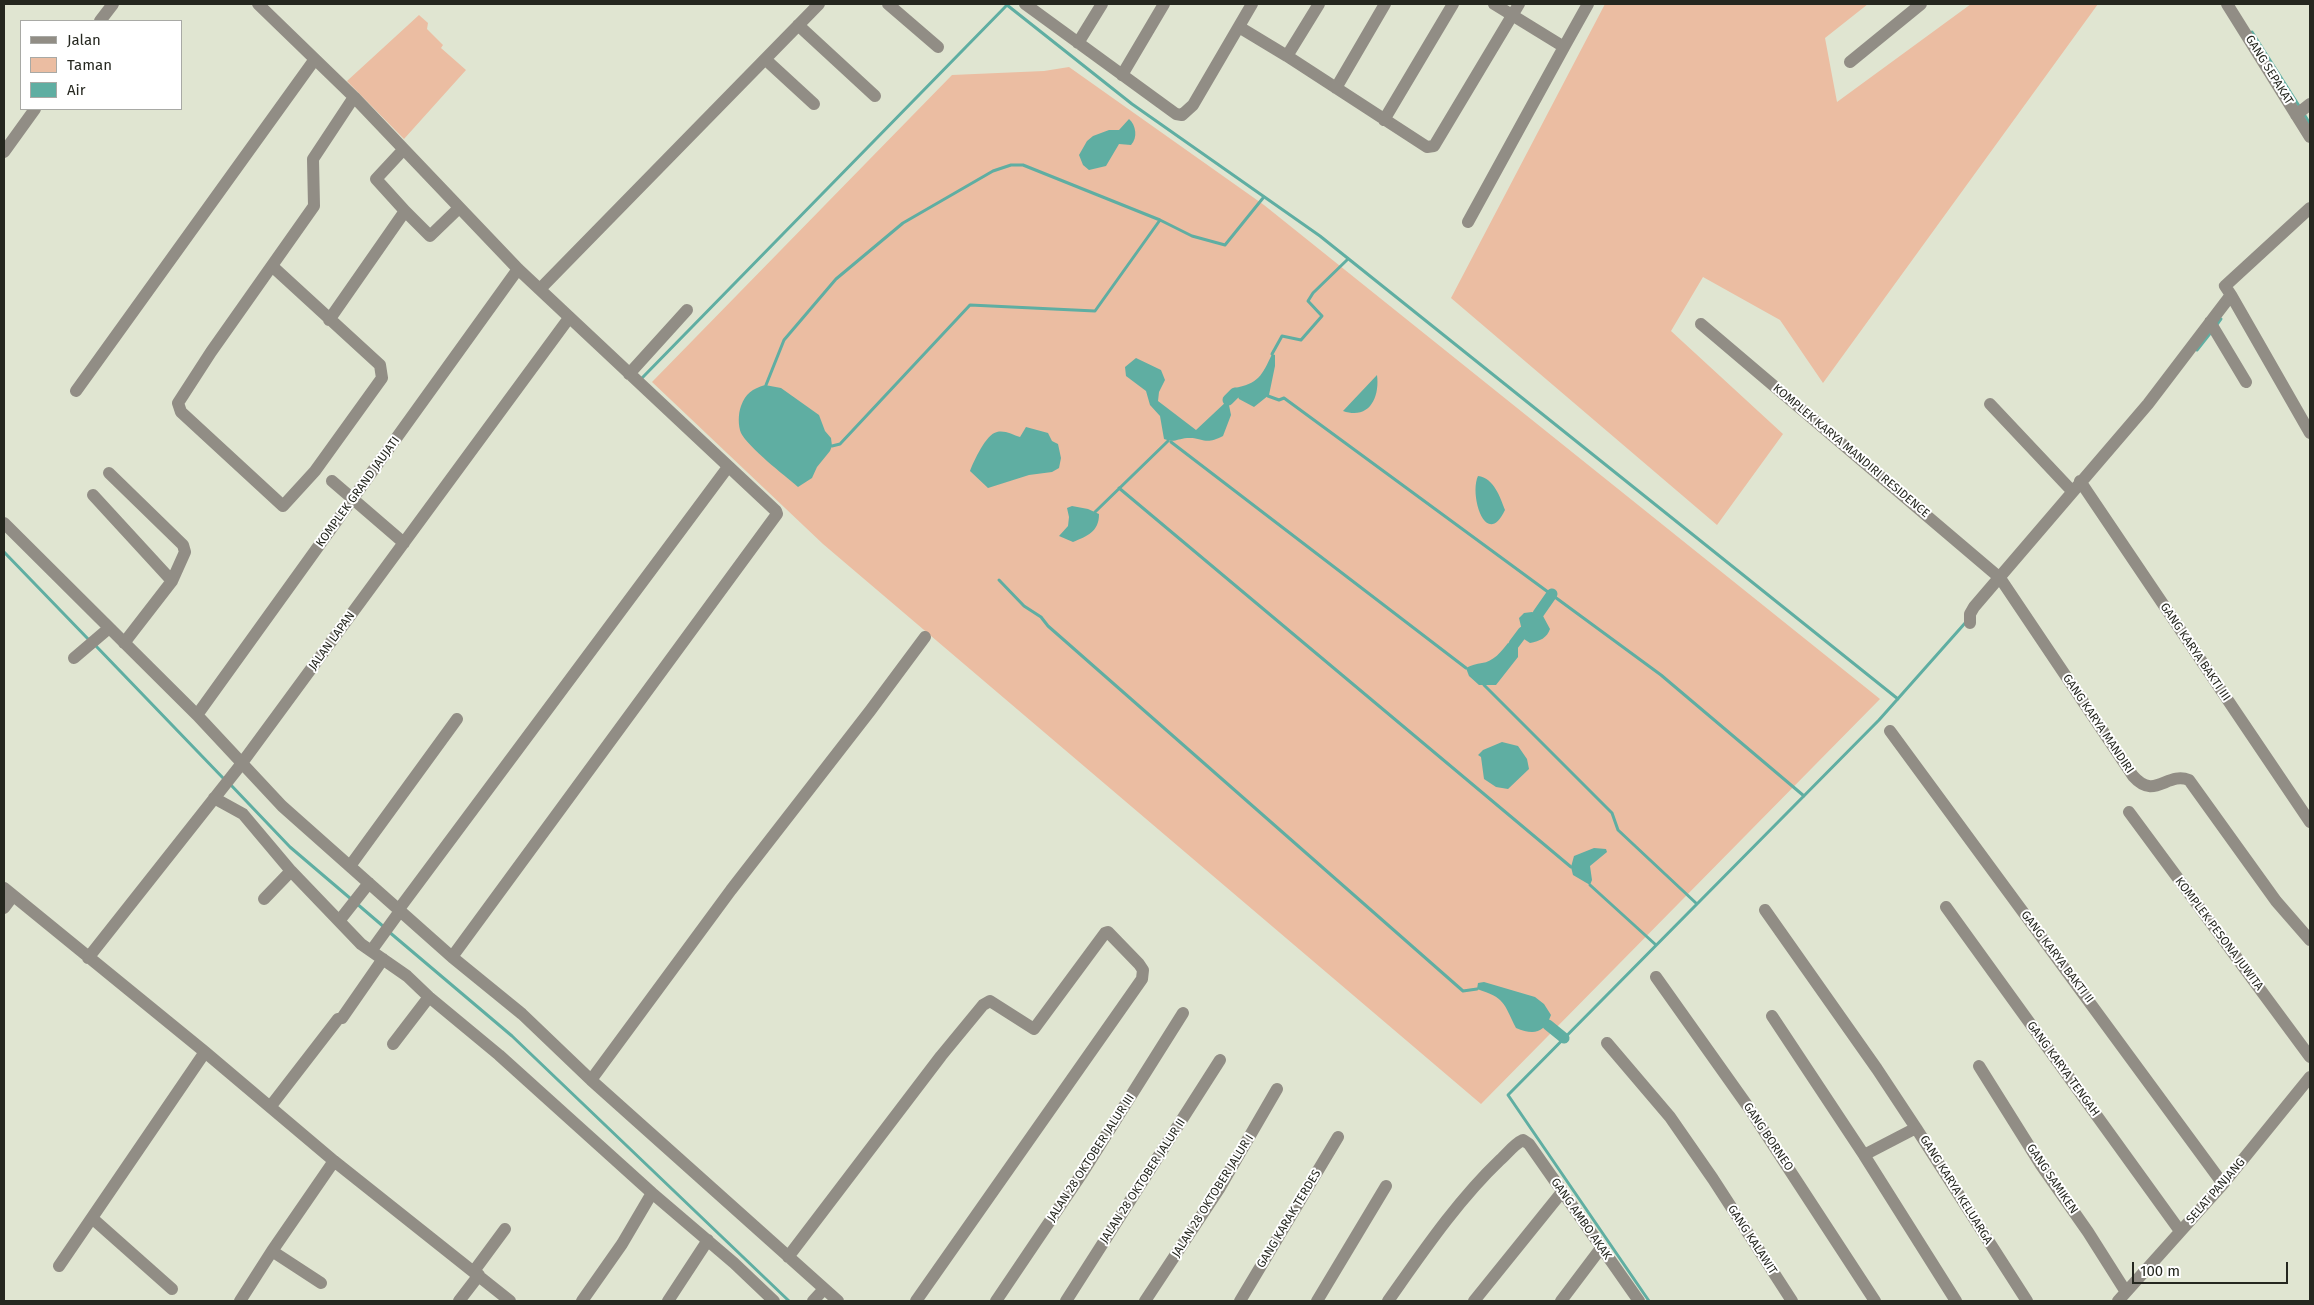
<!DOCTYPE html>
<style>
body{margin:0}
#map{position:relative;width:2314px;height:1305px;overflow:hidden;background:#e0e5d1;font-family:"Fira Sans",sans-serif}
canvas{display:block}
.frame{position:absolute;inset:0;border:5px solid #25271f;pointer-events:none}
.legend{position:absolute;left:20px;top:20px;width:162px;height:90px;box-sizing:border-box;background:#fff;border:1px solid #a8a9a5;margin:0;padding:6px 9px;list-style:none;font-size:15px;color:#25271f}
.legend li{display:flex;align-items:center;gap:10px;height:25px}
.legend b{width:25px;border:1px solid #a8a9a5}
.scale{position:absolute;left:2132px;top:1262px;width:156px;height:22px;box-sizing:border-box;border:2px solid #25271f;border-top:0;padding-left:6px;font-size:15px;line-height:18px;white-space:nowrap;color:#25271f;-webkit-text-stroke:4px #fff;paint-order:stroke}
</style>
<div id="map">
<canvas width="2314" height="1305"></canvas>
<div class="frame"></div>
<ul class="legend">
<li><b style="height:6px;background:#918d85"></b>Jalan</li>
<li><b style="height:14px;background:#ebbda2"></b>Taman</li>
<li><b style="height:14px;background:#5faea2"></b>Air</li>
</ul>
<div class="scale">100 m</div>
</div>
<script>
const g = document.querySelector('canvas').getContext('2d');
g.lineJoin = 'round';
function fill(path, color) {
  g.fillStyle = color;
  g.fill(path, 'evenodd');
}
function trace(path, color, width, dash) {
  g.strokeStyle = color;
  g.lineWidth = width;
  g.lineCap = dash ? 'butt' : 'round';
  g.setLineDash(dash || []);
  g.stroke(path);
}
function drawText(font, color, halo, rows, align = 'center') {
  g.font = font + ' "Fira Sans",sans-serif';
  g.lineWidth = 4;
  g.setLineDash([]);
  g.textBaseline = 'middle';
  g.strokeStyle = halo;
  g.fillStyle = color;
  for (const [text, x, y, turn = 0] of rows) {
    g.save();
    g.translate(x, y);
    g.rotate((+turn || 0) * Math.PI / 180);
    g.textAlign = isNaN(turn) ? turn : align;
    if (halo) g.strokeText(text, 0, 0);
    g.fillText(text, 0, 0);
    g.restore();
  }
}
fill(new Path2D(`
 M1605,4H1868L1825,38L1837,102L1971,4H2098L1823,383L1780,320L1703,277L1671,331L1783,434L1717,525L1451,298Z
 M419,15L428,23L427,29L443,45L441,48L466,70L404,139L347,81Z
 M1069,67L1264,205L1880,699L1481,1104L823,544L652,382L952,75L1044,71Z`), '#ebbda2');
fill(new Path2D(`
 M1129,119C1136,125 1138,138 1131,145L1119,144L1106,166L1089,170L1083,165L1079,155L1087,141L1093,136L1109,130H1119Z
 M1272,354L1275,355V366L1269,395L1254,407L1239,399L1234,388C1258,384 1262,376 1272,354Z
 M1136,358L1161,370L1165,380L1159,392L1158,401L1196,430L1228,400L1231,415L1223,436C1204,446 1204,437 1187,438C1177,439 1174,443 1164,439L1160,416L1150,405L1146,391L1126,376L1125,367Z
 M1377,375C1380,398 1369,420 1343,411Z
 M765,385L781,388L819,415L825,431L831,438L832,446L830,451L817,467L812,478L798,487C784,475 749,448 741,433C738,426 738,414 741,406C746,393 752,389 765,385Z
 M1026,427L1048,433L1052,441L1058,444L1061,458L1059,468L1052,472L1029,475L988,488L970,471C974,461 986,434 997,432C1005,430 1013,435 1020,437Z
 M1478,476C1494,478 1500,497 1505,510C1486,550 1469,495 1478,476Z
 M1072,506L1088,509L1099,514C1099,532 1087,536 1073,542L1059,536L1068,526L1069,517L1067,508Z
 M1532,612L1543,616L1550,629C1547,638 1540,641 1530,643L1524,639L1519,618L1524,613Z
 M1508,643L1518,646V657L1496,685H1479L1469,676L1466,668C1472,665 1476,664 1482,663C1493,662 1502,651 1508,643Z
 M1502,742L1518,746L1527,759L1529,769L1508,789L1496,787L1484,779L1481,757L1478,755L1483,750Z
 M1594,848L1606,849L1607,852L1590,866L1592,880L1590,885L1573,875L1571,867L1574,856Z
 M1484,982L1535,997L1544,1004L1551,1015C1544,1034 1533,1035 1516,1028C1503,1002 1505,998 1477,989L1478,983Z`), '#5faea2');
trace(new Path2D(`
 M1007,5L1132,104L1320,236L1898,699
 M2252,32L2301,109
 M2304,114L2310,124
 M2216,326L2221,319
 M2197,350L2212,331
 M1272,354L1282,336L1301,340L1322,316L1308,301L1313,293L1348,259
 M642,378L1008,4
 M766,385L784,340L836,279L903,223L993,171L1011,165H1023L1160,220L1192,236L1225,245L1263,198
 M1268,396L1279,400L1284,398L1661,675L1804,796
 M1171,442L1466,668
 M832,446L840,444L970,305L1095,311L1160,220
 M1119,488L1571,867
 M1095,512L1168,441
 M4,552L90,641
 M999,580L1024,606L1041,617L1048,626L1463,991L1477,989
 M95,645L224,779
 M1484,685L1612,813L1618,830L1697,904
 M229,783L290,847L351,899
 M1590,885L1656,945
 M356,903L384,927
 M388,931L512,1036L789,1301
 M1649,1301L1508,1095L1879,720L1966,622`), '#5faea2', 3);
trace(new Path2D(`
 M1228,400L1235,393
 M1538,614L1552,594
 M1514,644L1523,632
 M1548,1025L1564,1038`), '#5faea2', 11);
trace(new Path2D(`
 M258,4L354,97L518,269L776,511L777,514L452,957
 M888,4L938,47
 M1025,4L1176,114L1182,115L1193,105L1252,4
 M1494,4L1564,47L1588,4
 M2227,4L2310,137
 M100,21L113,4
 M798,25L875,96
 M1239,27L1287,56L1427,147L1434,146L1519,4
 M1078,43L1102,4
 M1287,56L1319,4
 M765,59L814,104
 M1850,62L1921,4
 M1122,75L1164,4
 M1336,88L1385,4
 M2296,115L2310,104
 M1384,120L1453,4
 M4,152L35,109
 M405,211L430,236L459,208
 M1468,222L1564,47
 M272,266L380,365L382,378L315,471L283,506L181,412L178,403L211,352L314,206L313,159L354,97
 M540,289L819,4
 M2231,295L2225,286L2310,208
 M329,320L405,211L376,179L403,150
 M2210,322L2246,382
 M1701,324L2000,578L2133,776C2155,801 2167,771 2189,780L2276,901L2310,940
 M629,374L687,310
 M76,391L315,59
 M1990,404L2072,491
 M109,473L183,545L185,552L172,581L124,643
 M332,481L404,543
 M2080,481L2310,822
 M93,495L172,581
 M4,523L197,715L282,806L452,957L522,1014L591,1080L838,1301
 M1970,623V614L1974,607L2148,404L2231,295L2310,433
 M74,658L108,629
 M197,715L518,269
 M1890,731L2223,1184
 M214,798L243,814L291,871L361,944L407,976L429,997L499,1055L652,1193L734,1263L774,1301
 M2129,812L2310,1057
 M350,866L457,719
 M4,888L205,1052L334,1161L510,1301
 M264,899L291,871
 M1946,907L2180,1231
 M4,908L13,896
 M399,909L728,467
 M1765,910L1877,1069L1916,1128
 M339,921L369,883
 M371,951L400,911
 M88,958L239,767L569,318
 M1656,977L1749,1108L1875,1301
 M1772,1016L1864,1155L1956,1301
 M342,1018L383,959
 M1607,1043L1670,1117L1713,1179L1792,1301
 M393,1044L429,997
 M1979,1066L2041,1165L2088,1232L2126,1292
 M591,1080L731,890L870,711L925,637
 M270,1107L338,1019
 M1864,1155L1916,1128L2027,1301
 M92,1218L172,1289
 M272,1251L321,1283
 M788,1257L941,1056L983,1005L990,1001L1034,1029L1105,933L1108,932L1139,964L1143,970L1142,979L916,1301
 M59,1266L205,1052
 M474,1271L505,1229
 M240,1301L272,1251L334,1161
 M459,1301L479,1275
 M582,1301L622,1244L652,1193
 M668,1301L708,1240
 M813,1301L824,1289
 M996,1301L1081,1175L1183,1013
 M1066,1301L1220,1060
 M1145,1301L1219,1189L1277,1089
 M1240,1301L1338,1137
 M1317,1301L1386,1186
 M1388,1301C1422,1253 1457,1201 1500,1160C1507,1154 1514,1144 1523,1140L1529,1144L1639,1301
 M1474,1301L1562,1192
 M1561,1301L1601,1248
 M2118,1301L2223,1184L2310,1077`), '#918d85', 12);
drawText('12px', '#25271f', '#fff', [
 ["GANG SEPAKAT",2269,70,58],
 ["KOMPLEK KARYA MANDIRI RESIDENCE",1851,451,40],
 ["KOMPLEK GRAND JAUJATI",358,492,-54],
 ["JALAN LAPAN",332,641,-54],
 ["GANG KARYA BAKTI III",2195,652,56],
 ["GANG KARYA MANDIRI",2098,724,56],
 ["KOMPLEK PESONA JUWITA",2219,934,53],
 ["GANG KARYA BAKTI II",2057,957,53],
 ["GANG KARYA TENGAH",2063,1069,54],
 ["GANG BORNEO",1768,1137,56],
 ["JALAN 28 OKTOBER JALUR III",1091,1158,-57],
 ["GANG SAMIKEN",2052,1179,56],
 ["JALAN 28 OKTOBER JALUR II",1143,1181,-57],
 ["GANG KARYA KELUARGA",1956,1190,58],
 ["SELAT PANJANG",2216,1191,-49],
 ["JALAN 28 OKTOBER JALUR I",1213,1196,-58],
 ["GANG KARAK TERDES",1289,1219,-59],
 ["GANG AMBO AKAK",1581,1219,55],
 ["GANG KALAWIT",1752,1240,57]
]);
</script>
